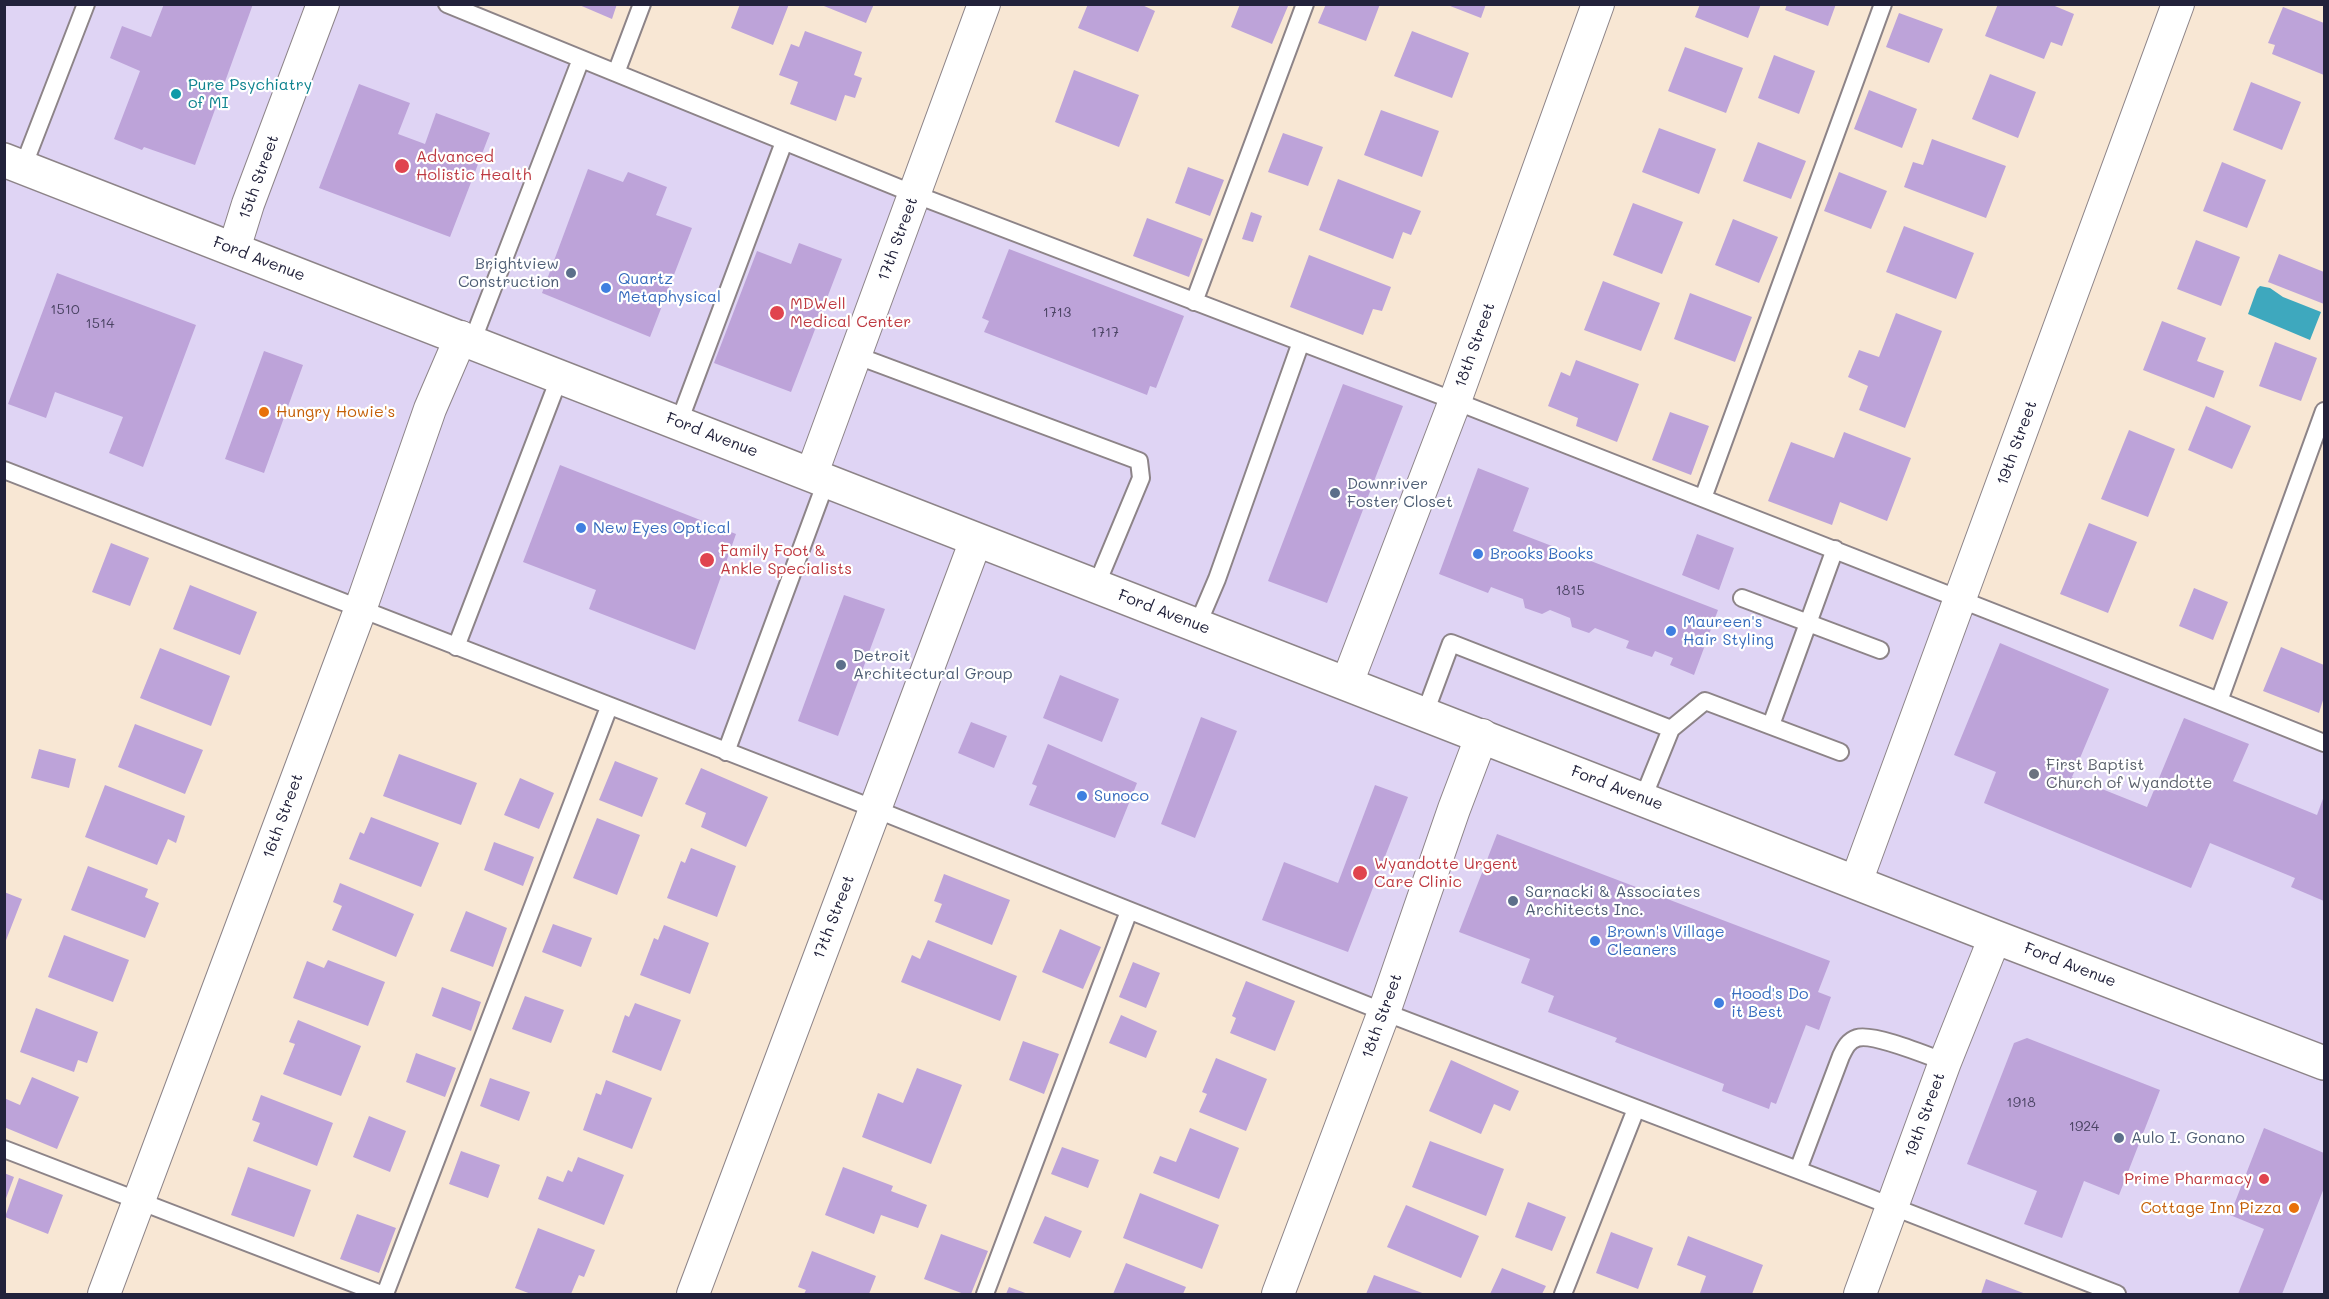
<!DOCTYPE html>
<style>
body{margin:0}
#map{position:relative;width:2329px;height:1299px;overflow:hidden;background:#f8e7d4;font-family:Mali,sans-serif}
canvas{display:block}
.frame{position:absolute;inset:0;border:6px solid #22223b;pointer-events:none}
</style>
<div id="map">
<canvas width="2329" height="1299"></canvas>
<div class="frame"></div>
</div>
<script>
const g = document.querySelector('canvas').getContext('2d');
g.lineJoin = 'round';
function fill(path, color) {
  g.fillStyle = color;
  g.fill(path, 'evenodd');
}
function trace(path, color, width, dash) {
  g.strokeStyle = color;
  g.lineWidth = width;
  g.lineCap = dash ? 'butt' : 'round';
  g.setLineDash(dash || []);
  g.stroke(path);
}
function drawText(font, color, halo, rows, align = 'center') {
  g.font = font + ' Mali,sans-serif';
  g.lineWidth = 4.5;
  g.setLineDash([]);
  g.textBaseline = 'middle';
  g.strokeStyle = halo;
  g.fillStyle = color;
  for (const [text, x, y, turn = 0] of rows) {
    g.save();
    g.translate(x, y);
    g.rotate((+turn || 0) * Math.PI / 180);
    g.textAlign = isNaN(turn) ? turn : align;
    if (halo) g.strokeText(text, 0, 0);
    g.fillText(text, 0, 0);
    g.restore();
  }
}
fill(new Path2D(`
 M4,5H447L2324,743V1294H2117L5,470Z`), '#dfd4f4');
fill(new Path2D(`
 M2260,286L2270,288L2283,297L2321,312L2310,340L2248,314L2257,289Z`), '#3ea8be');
fill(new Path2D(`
 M164,4H253L195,165L144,147L142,150L114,139L140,71L110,58L122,26L151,37Z
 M577,4H617L612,19Z
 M740,4H789L773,45L731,28Z
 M819,4H874L866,23Z
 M1088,4H1140L1155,11L1138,52L1078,28Z
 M1240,4L1288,6L1272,44L1231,27Z
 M1326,4H1380L1366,41L1318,23Z
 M1445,4H1486L1481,18Z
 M1700,4H1761L1748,38L1695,17Z
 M1787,4H1836L1828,26L1785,10Z
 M1998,4H2050L2074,14L2062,46L2051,42L2044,59L1985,36Z
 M2283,7L2324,23V75L2272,54L2275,45L2268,43Z
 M1899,13L1943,29L1929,63L1886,47Z
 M805,31L862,52L854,75L862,78L855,98L845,95L836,121L790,104L798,82L779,75L791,44L799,47Z
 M1412,31L1469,53L1452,98L1394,76Z
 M1685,47L1743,68L1726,113L1668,91Z
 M1774,55L1815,71L1799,114L1758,98Z
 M1074,70L1139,95L1119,147L1055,122Z
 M1990,74L2036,92L2018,138L1972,119Z
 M2251,82L2301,102L2282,150L2233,130Z
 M359,84L410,103L398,134L425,144L436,113L490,133L450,237L319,188Z
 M1869,90L1917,109L1902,148L1854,129Z
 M1381,110L1439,131L1422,177L1364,155Z
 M1659,128L1716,149L1699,194L1642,172Z
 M1283,133L1323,147L1308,186L1268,172Z
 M1932,139L2006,166L1986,218L1904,187L1913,162L1923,165Z
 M1758,142L1806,161L1791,199L1743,181Z
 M2222,162L2266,180L2247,228L2203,211Z
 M1188,167L1224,180L1210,216L1175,203Z
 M588,169L623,182L628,172L667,187L656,215L692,228L650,337L542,293Z
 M1839,172L1887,191L1871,229L1824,211Z
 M1338,179L1421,211L1411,235L1403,232L1393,259L1319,230Z
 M1633,203L1683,222L1662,274L1613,255Z
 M1251,212L1262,216L1253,242L1242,239Z
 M1147,218L1203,239L1189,277L1133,256Z
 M1733,219L1778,237L1759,283L1715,265Z
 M1904,226L1974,253L1956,299L1886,272Z
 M2196,240L2240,257L2221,306L2177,289Z
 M799,243L842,259L791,392L714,363L757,251L791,264Z
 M1009,249L1184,316L1156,388L1150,386L1147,395L984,332L989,321L982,318Z
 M2279,254L2324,272V304L2268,282Z
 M1309,255L1391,287L1382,311L1373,309L1363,335L1290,307Z
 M57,273L196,325L143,467L109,453L123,417L55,392L46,418L8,404Z
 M1603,281L1660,303L1641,351L1584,330Z
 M1690,293L1752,317L1735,362L1674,339Z
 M1896,313L1942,331L1905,428L1859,410L1868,386L1848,377L1859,350L1879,357Z
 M2162,321L2206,338L2197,361L2224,371L2214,398L2143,370Z
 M2275,342L2317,358L2301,401L2259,386Z
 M264,351L303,365L264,473L225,459Z
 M1576,360L1639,384L1617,442L1576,426L1578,418L1548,406L1561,372L1570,376Z
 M1343,384L1403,406L1327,603L1268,581Z
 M2206,406L2251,426L2232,469L2188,450Z
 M1670,412L1709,426L1691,475L1652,460Z
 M2129,430L2175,449L2148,517L2101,499Z
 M1844,432L1911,458L1887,521L1840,502L1832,525L1768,501L1791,442L1834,458Z
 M560,465L736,534L695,650L589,609L596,590L523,562Z
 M1478,468L1529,488L1513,531L1718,610L1694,675L1670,665L1673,658L1655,651L1652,657L1626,648L1629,641L1595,628L1589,633L1572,627L1570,618L1550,610L1542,614L1525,608L1523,599L1491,587L1488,593L1439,574Z
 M2089,523L2137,542L2108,613L2060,594Z
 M1697,534L1734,548L1719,590L1682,575Z
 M111,543L149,558L130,606L92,592Z
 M190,585L257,612L240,655L173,629Z
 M2194,588L2228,602L2213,640L2179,626Z
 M844,595L885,609L838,736L798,721Z
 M2000,643L2109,689L2072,777L2147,807L2184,718L2249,744L2233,781L2317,815L2324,796V901L2291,887L2295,878L2210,843L2191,888L1984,803L1996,772L1954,755Z
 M2281,647L2324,665V697L2319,713L2263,691Z
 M160,648L230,676L211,726L140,698Z
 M1060,675L1119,699L1102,742L1043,718Z
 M1201,717L1237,731L1195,838L1161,824Z
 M971,722L1007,736L994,768L958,753Z
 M135,724L203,750L185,794L118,767Z
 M1048,744L1137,783L1115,838L1029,805L1037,786L1032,784Z
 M39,749L76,759L69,788L31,778Z
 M399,754L477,783L461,825L383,796Z
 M615,761L658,778L642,817L599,800Z
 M701,768L768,797L746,847L701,827L706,813L685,804Z
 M520,778L554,793L539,829L504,815Z
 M105,785L185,816L176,843L168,839L157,865L85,837Z
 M1375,785L1408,797L1348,952L1262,920L1284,862L1338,883Z
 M371,817L439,843L421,887L349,859L360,832L364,834Z
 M597,818L640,835L617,895L573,878Z
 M1497,834L1830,961L1818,992L1831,997L1819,1030L1806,1025L1776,1104L1771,1102L1769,1109L1722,1091L1724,1084L1615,1042L1617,1038L1548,1012L1554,996L1521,983L1530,959L1459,932Z
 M494,842L534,857L523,886L484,870Z
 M691,848L736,866L717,917L667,898L681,861L685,863Z
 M88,866L148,889L145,897L159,903L145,938L71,910Z
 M944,874L1010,900L992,945L935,922L942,904L934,901Z
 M340,883L414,914L396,957L332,930L342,906L333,902Z
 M4,892L22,899L5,943H4Z
 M466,911L507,928L493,967L450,951Z
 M553,924L592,938L581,967L542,952Z
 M664,925L709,943L690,994L640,975L654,938L658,940Z
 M1060,929L1101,947L1083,989L1042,972Z
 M64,935L129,960L113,1002L48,977Z
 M928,940L1017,976L1000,1021L901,982L912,955L920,959Z
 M328,960L385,982L368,1026L293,998L307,961L324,968Z
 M1133,962L1160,973L1146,1008L1119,997Z
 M1246,981L1295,1001L1275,1051L1230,1033L1236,1018L1232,1016Z
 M442,987L481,1002L471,1031L432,1016Z
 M525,996L564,1010L551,1043L512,1029Z
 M635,1003L681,1020L661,1071L612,1052L625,1015L629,1017Z
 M36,1008L98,1032L87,1063L78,1060L74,1072L20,1052Z
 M1121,1015L1157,1031L1146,1058L1109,1043Z
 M298,1020L361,1046L341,1096L283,1074L295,1044L289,1042Z
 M2027,1038L2160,1090L2119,1195L2084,1181L2062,1238L2024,1224L2037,1191L1967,1164L2014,1043Z
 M1023,1041L1059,1054L1044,1094L1009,1080Z
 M416,1053L456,1068L445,1097L406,1082Z
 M1216,1058L1267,1079L1246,1131L1199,1112L1207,1094L1202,1092Z
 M1451,1060L1519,1091L1510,1111L1494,1104L1481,1134L1429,1111Z
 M917,1068L962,1085L931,1164L862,1137L878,1093L903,1103Z
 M32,1077L79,1097L57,1149L4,1127V1098L20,1105Z
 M490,1078L530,1092L519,1121L480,1106Z
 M606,1080L652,1098L632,1149L583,1130L596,1093L601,1095Z
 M261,1095L333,1123L317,1166L253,1141L260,1123L252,1120Z
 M369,1116L406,1131L390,1172L353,1157Z
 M1190,1128L1239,1148L1219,1199L1153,1173L1160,1156L1176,1162Z
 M2264,1128L2324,1153V1188L2282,1294H2238L2264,1229L2230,1215Z
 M1430,1141L1504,1169L1486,1216L1412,1187Z
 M1062,1147L1099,1160L1088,1188L1051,1174Z
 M461,1151L500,1165L488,1198L449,1184Z
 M578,1157L624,1175L604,1225L538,1199L547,1176L563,1182L568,1170L572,1172Z
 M248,1167L311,1190L294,1237L231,1215Z
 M843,1167L893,1186L891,1191L927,1205L918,1228L881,1215L874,1234L825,1215Z
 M4,1173L14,1177L5,1201H4Z
 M19,1178L63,1195L48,1234L5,1217Z
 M1140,1193L1219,1225L1202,1269L1123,1238Z
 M1528,1202L1566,1217L1552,1251L1515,1237Z
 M1406,1205L1479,1236L1461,1278L1387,1247Z
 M357,1214L396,1228L379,1273L340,1259Z
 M1045,1216L1082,1231L1070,1258L1033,1243Z
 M538,1228L595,1250L584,1277L579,1275L571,1294H531L515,1288Z
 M1611,1232L1653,1248L1638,1289L1596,1273Z
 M941,1234L988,1251L971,1294H964L924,1279Z
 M1688,1236L1763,1265L1752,1294L1700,1293L1706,1276L1677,1265Z
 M812,1251L876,1276L869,1294H804L806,1290L798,1287Z
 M1126,1263L1186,1287L1183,1294H1113Z
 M1502,1268L1546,1286L1542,1294H1490Z
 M1374,1275L1425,1294H1366Z
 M1986,1279L2026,1294H1981Z
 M1009,1287L1028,1294H1006Z`), '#bda3d9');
const lane = new Path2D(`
 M447,4L616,73L642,4
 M616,73L914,194L1455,401L2219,701L2324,411
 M23,167L86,4
 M1194,302L1305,4
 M472,342L581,59
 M855,355L1139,461L1141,478L1096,586
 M679,422L784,142
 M4,470L875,809L1384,1012L1850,1190L2117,1294
 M1703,498L1883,4
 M1742,598L1880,650
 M1197,626L1217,579L1301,342
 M456,647L560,376
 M2219,701L2324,743
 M1425,713L1451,643L1671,729L1643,798
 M1771,725L1835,549
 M1671,729L1705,701L1840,752
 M726,752L827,479
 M4,1149L381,1294
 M1798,1170L1841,1056C1845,1048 1848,1041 1857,1038C1873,1033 1926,1055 1945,1062
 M385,1294L609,707
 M985,1294L1129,911
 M1563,1294L1636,1109`);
const street = new Path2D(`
 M234,249L248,204L323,4
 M812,473L984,4
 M1347,683L1455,401L1598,4
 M1856,882L2178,4
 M104,1294L360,610L430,409L461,337
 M693,1294L976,540
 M1278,1294L1384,1012L1454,809L1482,735
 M1860,1294L1945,1062L1995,937`);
const secondary = new Path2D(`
 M4,160L1995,937L2324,1063`);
trace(lane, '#8d8488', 20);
trace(street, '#8d8488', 34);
trace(secondary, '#8d8488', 36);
trace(lane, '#fff', 16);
trace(street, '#fff', 32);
trace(secondary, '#fff', 33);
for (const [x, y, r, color] of [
 [176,94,6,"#0f9aa8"],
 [402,166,8,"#e0444e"],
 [571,273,6,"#5c6f8a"],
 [606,288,6,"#3f7fe0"],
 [777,313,8,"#e0444e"],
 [264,412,6,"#e8710a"],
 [1335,493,6,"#5c6f8a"],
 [581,528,6,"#3f7fe0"],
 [1478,554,6,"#3f7fe0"],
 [707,560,8,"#e0444e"],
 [1671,631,6,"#3f7fe0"],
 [841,665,6,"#5c6f8a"],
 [2034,774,6,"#6b7280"],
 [1082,796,6,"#3f7fe0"],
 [1360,873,8,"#e0444e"],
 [1513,901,6,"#5c6f8a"],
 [1595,941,6,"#3f7fe0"],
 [1719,1003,6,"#3f7fe0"],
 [2119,1138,6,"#5c6f8a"],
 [2264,1179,6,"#e0444e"],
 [2294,1208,6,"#e8710a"]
]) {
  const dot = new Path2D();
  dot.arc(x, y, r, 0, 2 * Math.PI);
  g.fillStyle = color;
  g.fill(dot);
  trace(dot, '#fff', 2);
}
drawText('14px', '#494262', null, [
 ["1510",65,310],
 ["1713",1057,313],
 ["1514",100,324],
 ["1717",1105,333],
 ["1815",1570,591],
 ["1918",2021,1103],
 ["1924",2084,1127]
]);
drawText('16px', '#0d838f', '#fff', [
 ["Pure Psychiatry",188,85],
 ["of MI",188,103]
], 'left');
drawText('16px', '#be3a42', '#fff', [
 ["Advanced",416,157],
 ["Holistic Health",416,175],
 ["MDWell",790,304],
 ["Medical Center",790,322],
 ["Family Foot &",720,551],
 ["Ankle Specialists",720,569],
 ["Wyandotte Urgent",1374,864],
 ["Care Clinic",1374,882],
 ["Prime Pharmacy",2252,1179,"right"]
], 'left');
drawText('16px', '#22223b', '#fff', [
 ["15th Street",259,177,-70],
 ["17th Street",898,239,-70],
 ["Ford Avenue",259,259,21],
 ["18th Street",1475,345,-70],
 ["Ford Avenue",712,435,21],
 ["19th Street",2017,443,-70],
 ["Ford Avenue",1164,612,21],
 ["Ford Avenue",1617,788,21],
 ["16th Street",283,816,-70],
 ["17th Street",834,917,-69],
 ["Ford Avenue",2070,965,21],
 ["18th Street",1382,1016,-70],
 ["19th Street",1925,1115,-70]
]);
drawText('16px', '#4e5e75', '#fff', [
 ["Brightview",559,264,"right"],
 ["Construction",559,282,"right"],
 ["Downriver",1347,484],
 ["Foster Closet",1347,502],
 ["Detroit",853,656],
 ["Architectural Group",853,674],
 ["Sarnacki & Associates",1525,892],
 ["Architects Inc.",1525,910],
 ["Aulo I. Gonano",2131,1138]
], 'left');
drawText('16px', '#366cbe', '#fff', [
 ["Quartz",618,279],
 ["Metaphysical",618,297],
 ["New Eyes Optical",593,528],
 ["Brooks Books",1490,554],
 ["Maureen's",1683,622],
 ["Hair Styling",1683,640],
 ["Sunoco",1094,796],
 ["Brown's Village",1607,932],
 ["Cleaners",1607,950],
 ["Hood's Do",1731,994],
 ["it Best",1731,1012]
], 'left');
drawText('16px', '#c56008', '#fff', [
 ["Hungry Howie's",276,412],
 ["Cottage Inn Pizza",2282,1208,"right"]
], 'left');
drawText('16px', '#5b616d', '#fff', [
 ["First Baptist",2046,765],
 ["Church of Wyandotte",2046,783]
], 'left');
</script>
